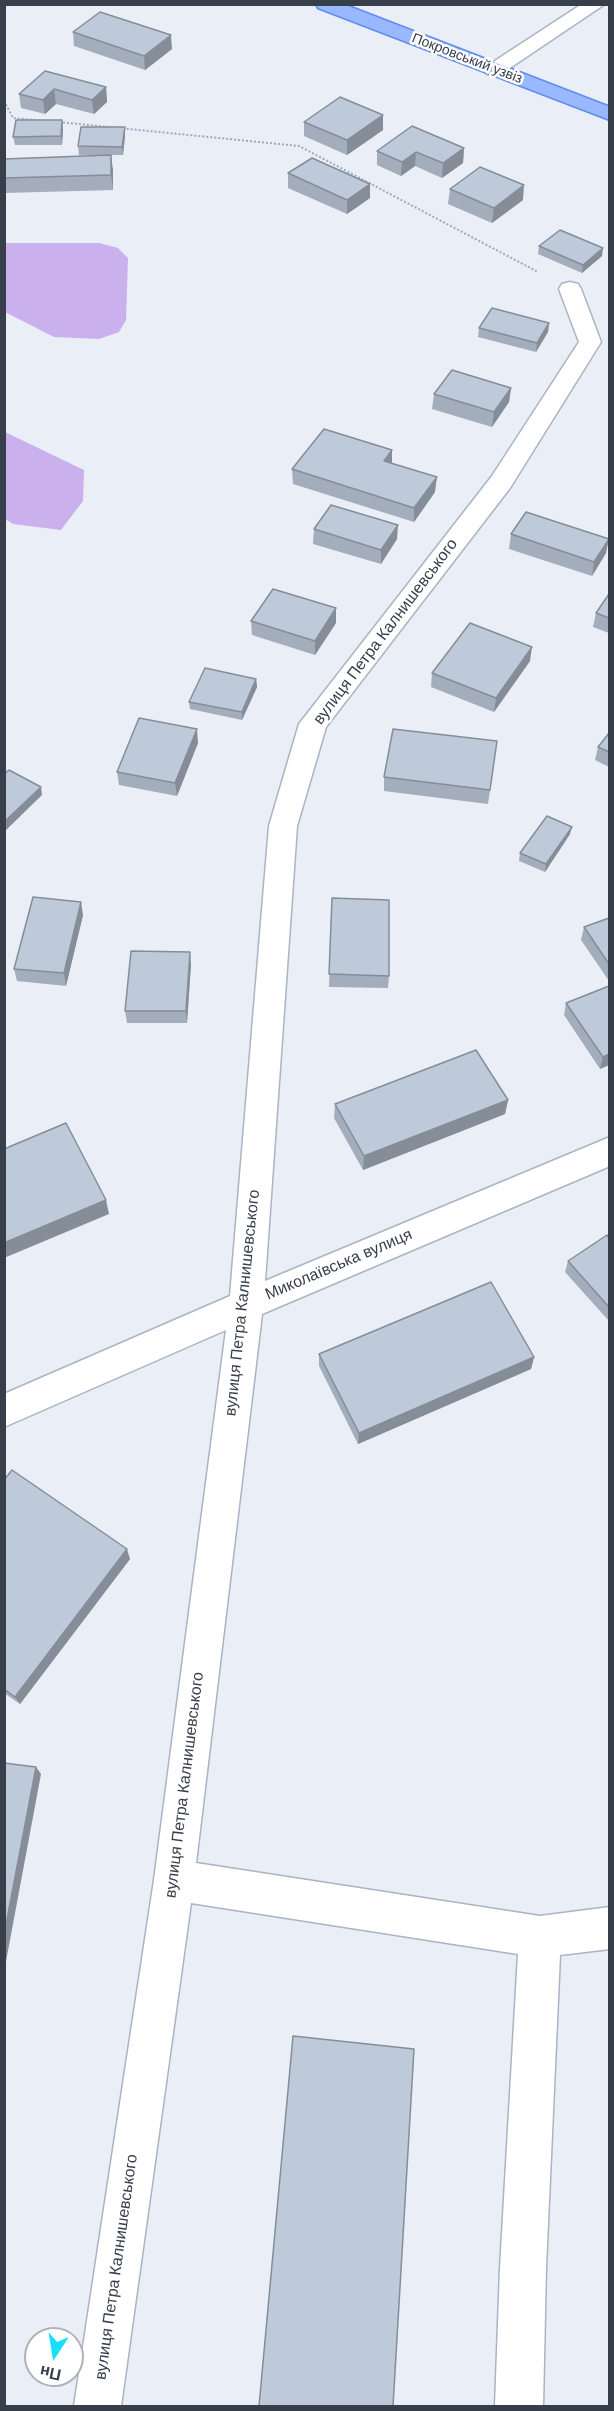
<!DOCTYPE html>
<meta charset="utf-8">
<style>
body{margin:0}
#map{position:relative;width:614px;height:2411px;overflow:hidden;background:#eaeef6;font-family:"DM Sans",sans-serif}
canvas{display:block}
.frame{position:absolute;inset:0;border:6px solid #373f4b;pointer-events:none}
.north{position:absolute;left:24px;top:2327px;width:60px;height:60px;box-sizing:border-box;background:#fff;border:2px solid #afb2b7;border-radius:50%;rotate:192deg;font-size:16px;font-weight:700;line-height:24px;text-align:center;color:#373f4b}
.north::after{content:'';display:block;margin:auto;width:21px;height:27px;background:#18dfff;clip-path:polygon(50% 0,100% 100%,50% 72%,0 100%)}
</style>
<div id="map">
<canvas width="614" height="2411"></canvas>
<div class="frame"></div>
<div class="north">Пн</div>
</div>
<script>
const g = document.querySelector('canvas').getContext('2d');
g.lineJoin = 'round';
function fill(path, color) {
  g.fillStyle = color;
  g.fill(path, 'evenodd');
}
function trace(path, color, width, dash) {
  g.strokeStyle = color;
  g.lineWidth = width;
  g.lineCap = dash ? 'butt' : 'round';
  g.setLineDash(dash || []);
  g.stroke(path);
}
function drawText(font, color, halo, rows, align = 'center') {
  g.font = font + ' "DM Sans",sans-serif';
  g.lineWidth = 5;
  g.setLineDash([]);
  g.textBaseline = 'middle';
  g.strokeStyle = halo;
  g.fillStyle = color;
  for (const [text, x, y, turn = 0] of rows) {
    g.save();
    g.translate(x, y);
    g.rotate((+turn || 0) * Math.PI / 180);
    g.textAlign = isNaN(turn) ? turn : align;
    if (halo) g.strokeText(text, 0, 0);
    g.fillText(text, 0, 0);
    g.restore();
  }
}
fill(new Path2D(`
 M5,243H99L118,248L128,258L126,320L119,332L99,339L54,337L5,312Z
 M5,432L84,470L83,501L61,530L13,524L5,519Z`), '#cbb0ee');
const minor = new Path2D(`
 M582,4H605L501,74H487L484,70L487,66Z
 M570,282L578,284L581,289L601,342L510,488L326,727L297,826L265,1281L610,1137V1166L262,1314L196,1863L540,1916L610,1907V1949L560,1955L546,2268L543,2406H495L500,2268L518,1954L191,1903L121,2406H74L154,1880L226,1330L4,1427V1394L230,1296L269,826L299,724L492,476L579,342L559,289L562,284Z`);
const major = new Path2D(`
 M316,4H343L610,107V120L318,8Z`);
trace(minor, '#abb4c3', 3);
trace(major, '#5f8cef', 3);
trace(new Path2D(`
 M4,101L13,118L45,121
 M59,122L299,146L538,272`), '#9babc6', 2, [2, 2]);
fill(minor, '#fff');
fill(major, '#9ab8ff');
fill(new Path2D(`
 M73,32L172,49L145,70L74,46Z
 M45,71L106,87L107,102L94,114L56,104L45,114L21,108L19,94Z
 M62,120L63,129L62,145H15L13,137Z
 M304,122L383,130L347,155L304,136Z
 M125,136L123,155H79L78,146Z
 M464,148L463,163L442,178L415,166L401,176L377,165V151Z
 M4,159L113,170V190L4,193Z
 M288,173L370,198L347,214L288,188Z
 M450,189L523,200L492,223L448,204Z
 M539,246L602,256L582,273L538,254Z
 M549,323L548,332L536,352L478,337L479,328Z
 M511,388L509,402L492,427L432,409L434,394Z
 M392,450V463L435,492L414,522L293,484L292,469Z
 M314,529L397,539L381,564L313,544Z
 M511,534L606,553L592,576L509,549Z
 M609,594V633L593,627L596,613Z
 M336,608V623L315,655L252,635L251,621Z
 M530,661L494,712L431,687L432,673Z
 M256,679L257,687L242,720L190,709L189,702Z
 M609,733V767L595,760L598,747Z
 M497,741L488,804L384,791V777Z
 M198,743L177,796L119,785L117,772Z
 M570,834L545,872L519,861L520,853Z
 M332,898L389,976L388,988L329,987Z
 M83,915L66,986L17,981L14,969Z
 M609,918V981L581,940L584,927Z
 M191,964L187,1023H127L125,1011Z
 M566,1003L609,1065L600,1069L564,1015Z
 M508,1100L505,1114L363,1170L334,1118L335,1104Z
 M609,1238V1321L565,1272L568,1261Z
 M319,1354L534,1357L531,1369L358,1444L319,1366Z
 M4,1480L130,1559L20,1704L4,1693Z`), '#a3adbb');
fill(new Path2D(`
 M171,35L172,49L145,70L144,56Z
 M106,87L107,102L94,114L92,100Z
 M54,89L56,104L45,114L43,100Z
 M383,115V130L347,155V140Z
 M62,120L63,129L62,145L61,136Z
 M125,127V136L123,155L122,147Z
 M464,148L463,163L442,178L443,163Z
 M416,152L415,166L401,176L402,162Z
 M111,155L113,170V190L111,175Z
 M370,184V198L347,214V200Z
 M524,185L523,200L492,223L494,208Z
 M603,248L602,256L582,273L583,265Z
 M549,323L548,332L536,352L537,343Z
 M511,388L509,402L492,427L494,412Z
 M392,450V464L384,461Z
 M437,477L435,492L414,522V508Z
 M398,525L397,539L381,564V550Z
 M609,539L606,553L592,576L594,562Z
 M336,608V623L315,655V641Z
 M532,647L530,661L494,712L496,698Z
 M256,679L257,687L242,720V712Z
 M197,729L198,743L177,796L175,783Z
 M41,787L42,795L4,832V822Z
 M572,827L570,834L545,872L546,864Z
 M81,902L83,915L66,986L64,973Z
 M190,952L191,964L187,1023L186,1011Z
 M609,1054V1065L600,1069L603,1057Z
 M508,1100L505,1114L363,1170L364,1156Z
 M106,1200L109,1214L4,1258V1243Z
 M534,1357L531,1369L358,1444L359,1433Z
 M127,1549L130,1559L20,1704L15,1697Z
 M36,1767L41,1774L4,1972V1935Z`), '#858d98');
const building = new Path2D(`
 M100,12L171,35L144,56L73,32Z
 M45,71L106,87L92,100L54,89L43,100L19,94Z
 M340,97L383,115L347,140L304,122Z
 M16,120H62L61,136L13,137Z
 M412,126L464,148L443,163L416,152L402,162L377,151Z
 M81,127H125L122,147L78,146Z
 M111,155V175L4,178V159Z
 M312,158L370,184L347,200L288,173Z
 M480,167L524,185L494,208L450,189Z
 M560,230L603,248L583,265L539,246Z
 M492,308L549,323L537,343L479,328Z
 M452,370L511,388L494,412L434,394Z
 M324,429L392,450L384,461L437,477L414,508L292,469Z
 M331,505L398,525L381,550L314,529Z
 M526,512L609,539L594,562L511,534Z
 M273,589L336,608L315,641L251,621Z
 M609,594V618L596,613Z
 M470,623L532,647L496,698L432,673Z
 M205,668L256,679L242,712L189,702Z
 M139,718L197,729L175,783L117,772Z
 M393,729L497,741L490,790L384,777Z
 M609,733V752L598,747Z
 M9,770L41,787L4,822V774Z
 M547,816L572,827L546,864L520,853Z
 M33,897L81,902L64,973L14,969Z
 M332,898L389,900V976L329,974Z
 M609,918V964L584,927Z
 M131,951L190,952L186,1011H125Z
 M609,986V1054L603,1057L566,1003Z
 M476,1050L508,1100L364,1156L335,1104Z
 M66,1123L106,1200L4,1243V1149Z
 M607,1235L609,1238V1307L568,1261Z
 M491,1282L534,1357L359,1433L319,1354Z
 M12,1470L127,1549L15,1697L4,1689V1480Z
 M4,1763L36,1767L4,1935Z
 M293,2036L414,2049L393,2406H259Z`);
fill(building, '#bec9d9');
trace(building, '#858d98', 1.5);
drawText('14px', '#373f4b', '#fff', [
 ["Покровський узвіз",467,59,21]
]);
drawText('16px', '#373f4b', '#fff', [
 ["вулиця Петра Калнишевського",386,632,-53],
 ["Миколаївська вулиця",339,1265,-23],
 ["вулиця Петра Калнишевського",243,1303,-84],
 ["вулиця Петра Калнишевського",185,1785,-83],
 ["вулиця Петра Калнишевського",117,2267,-82]
]);
</script>
